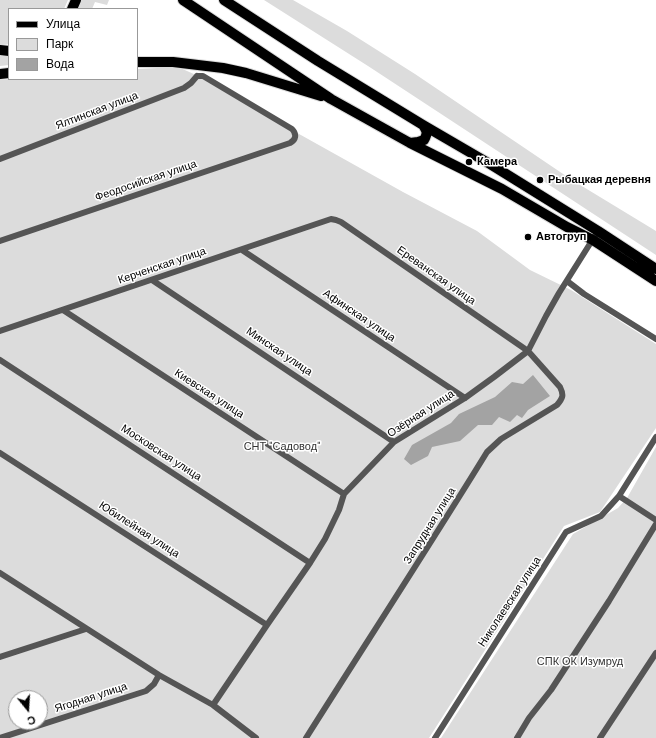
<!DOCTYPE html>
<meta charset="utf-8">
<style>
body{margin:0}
#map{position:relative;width:656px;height:738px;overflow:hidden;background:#fff;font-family:"DM Sans",sans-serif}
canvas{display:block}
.legend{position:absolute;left:8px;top:8px;width:130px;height:72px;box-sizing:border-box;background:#fff;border:1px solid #999;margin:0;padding:5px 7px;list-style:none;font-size:12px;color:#000}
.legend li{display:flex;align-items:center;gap:8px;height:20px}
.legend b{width:20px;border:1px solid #999}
.north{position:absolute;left:8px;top:690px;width:40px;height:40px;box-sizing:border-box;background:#fff;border:1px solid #999;border-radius:50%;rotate:162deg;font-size:11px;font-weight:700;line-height:16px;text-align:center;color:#000}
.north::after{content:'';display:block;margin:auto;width:14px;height:18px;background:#000;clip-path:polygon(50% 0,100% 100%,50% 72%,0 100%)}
</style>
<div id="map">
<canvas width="656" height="738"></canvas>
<ul class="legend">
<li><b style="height:5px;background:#000"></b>Улица</li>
<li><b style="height:11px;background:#dcdcdc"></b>Парк</li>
<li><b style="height:11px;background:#a3a3a3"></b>Вода</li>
</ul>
<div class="north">С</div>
</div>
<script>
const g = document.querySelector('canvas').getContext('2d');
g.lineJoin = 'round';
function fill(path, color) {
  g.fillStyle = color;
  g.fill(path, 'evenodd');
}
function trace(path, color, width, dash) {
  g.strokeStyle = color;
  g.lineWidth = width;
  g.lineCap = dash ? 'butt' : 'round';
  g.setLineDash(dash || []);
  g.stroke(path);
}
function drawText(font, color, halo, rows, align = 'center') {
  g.font = font + ' "DM Sans",sans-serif';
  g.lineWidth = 3;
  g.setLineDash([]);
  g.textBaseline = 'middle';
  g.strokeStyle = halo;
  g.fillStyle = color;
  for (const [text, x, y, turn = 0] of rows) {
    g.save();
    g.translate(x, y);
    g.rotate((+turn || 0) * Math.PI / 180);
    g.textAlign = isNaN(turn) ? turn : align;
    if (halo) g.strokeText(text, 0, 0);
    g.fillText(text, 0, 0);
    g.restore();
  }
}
fill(new Path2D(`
 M0,0H68L64,9H9V44L0,45Z
 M81,0H109L107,5L95,2L92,9H77Z
 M264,0H293L347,31L415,74L572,180L656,231V255L368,66Z
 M0,56H9V65L0,66Z
 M178,67L205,79L274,120L403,192L477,231L530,270L571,290L656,344V428L600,512L564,526L429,738H0V80L9,79H137V69ZM16,698H40V722H16Z
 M656,447V738H441L573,534L618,508L627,498Z`), '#dcdcdc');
fill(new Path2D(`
 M533,375L550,396L528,410L522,418L517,415L510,422L499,417L492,425H478L460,441L432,447L428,456L411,465L404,459L412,445L451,423L459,414L495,397L512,382L523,384Z`), '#a3a3a3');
const primary = new Path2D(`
 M183,0L331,99L410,143L502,189L567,227L593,240L656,281
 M224,0L318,61L423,125L490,164L598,231L656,269
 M72,9L76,0
 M0,50L9,51
 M137,62H173L223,68L246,73L321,96
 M0,74L9,73
 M410,143L418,142L424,140C428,133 427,131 423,125`);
trace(primary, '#dbdbdb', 12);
trace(new Path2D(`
 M0,159L184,88L191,83L197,76
 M0,241L290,143C296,140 297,134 292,129L203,76H197
 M242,250L465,398
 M152,280L394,442
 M567,281L584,294L656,339
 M63,310L344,494
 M0,331L331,219L336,220L341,222L528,351L560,387C564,395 563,398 557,405L501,439L487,452C428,548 366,643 306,738
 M0,360L310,563
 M656,437L619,496L656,520
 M0,453L267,625
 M0,573L159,675L213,705L256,738
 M0,657L86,629
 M213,705L267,625L310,563L325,539L339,510L344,494L394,442L465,398L494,377L528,351L546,316L559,293L598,231
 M0,738L146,691L154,684L159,675
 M435,738L566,532L601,516L619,496
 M517,738L529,718L551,690L609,601L656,524
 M600,738L656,653`), '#555', 6);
trace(primary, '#000', 10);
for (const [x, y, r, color] of [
 [469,162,4,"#000"],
 [540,180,4,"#000"],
 [528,237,4,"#000"]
]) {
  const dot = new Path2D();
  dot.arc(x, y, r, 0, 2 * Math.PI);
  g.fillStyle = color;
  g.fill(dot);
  trace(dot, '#fff', 1.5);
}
drawText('11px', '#000', '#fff', [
 ["Ялтинская улица",97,111,-21],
 ["Феодосийская улица",146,181,-19],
 ["Керченская улица",162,266,-19],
 ["Ереванская улица",436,276,35],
 ["Афинская улица",359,316,34],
 ["Минская улица",279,352,34],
 ["Киевская улица",209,394,33],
 ["Озёрная улица",421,414,-33],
 ["Московская улица",161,453,33],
 ["Запрудная улица",430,526,-58],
 ["Юбилейная улица",139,530,33],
 ["Николаевская улица",510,602,-57],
 ["Ягодная улица",91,698,-18]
]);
drawText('bold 11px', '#000', '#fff', [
 ["Камера",477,162],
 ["Рыбацкая деревня",548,180],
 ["Автогруп",536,237]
], 'left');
drawText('11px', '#333', '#fff', [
 ["СНТ \"Садовод\"",282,447],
 ["СПК ОК Изумруд",580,662]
]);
</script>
